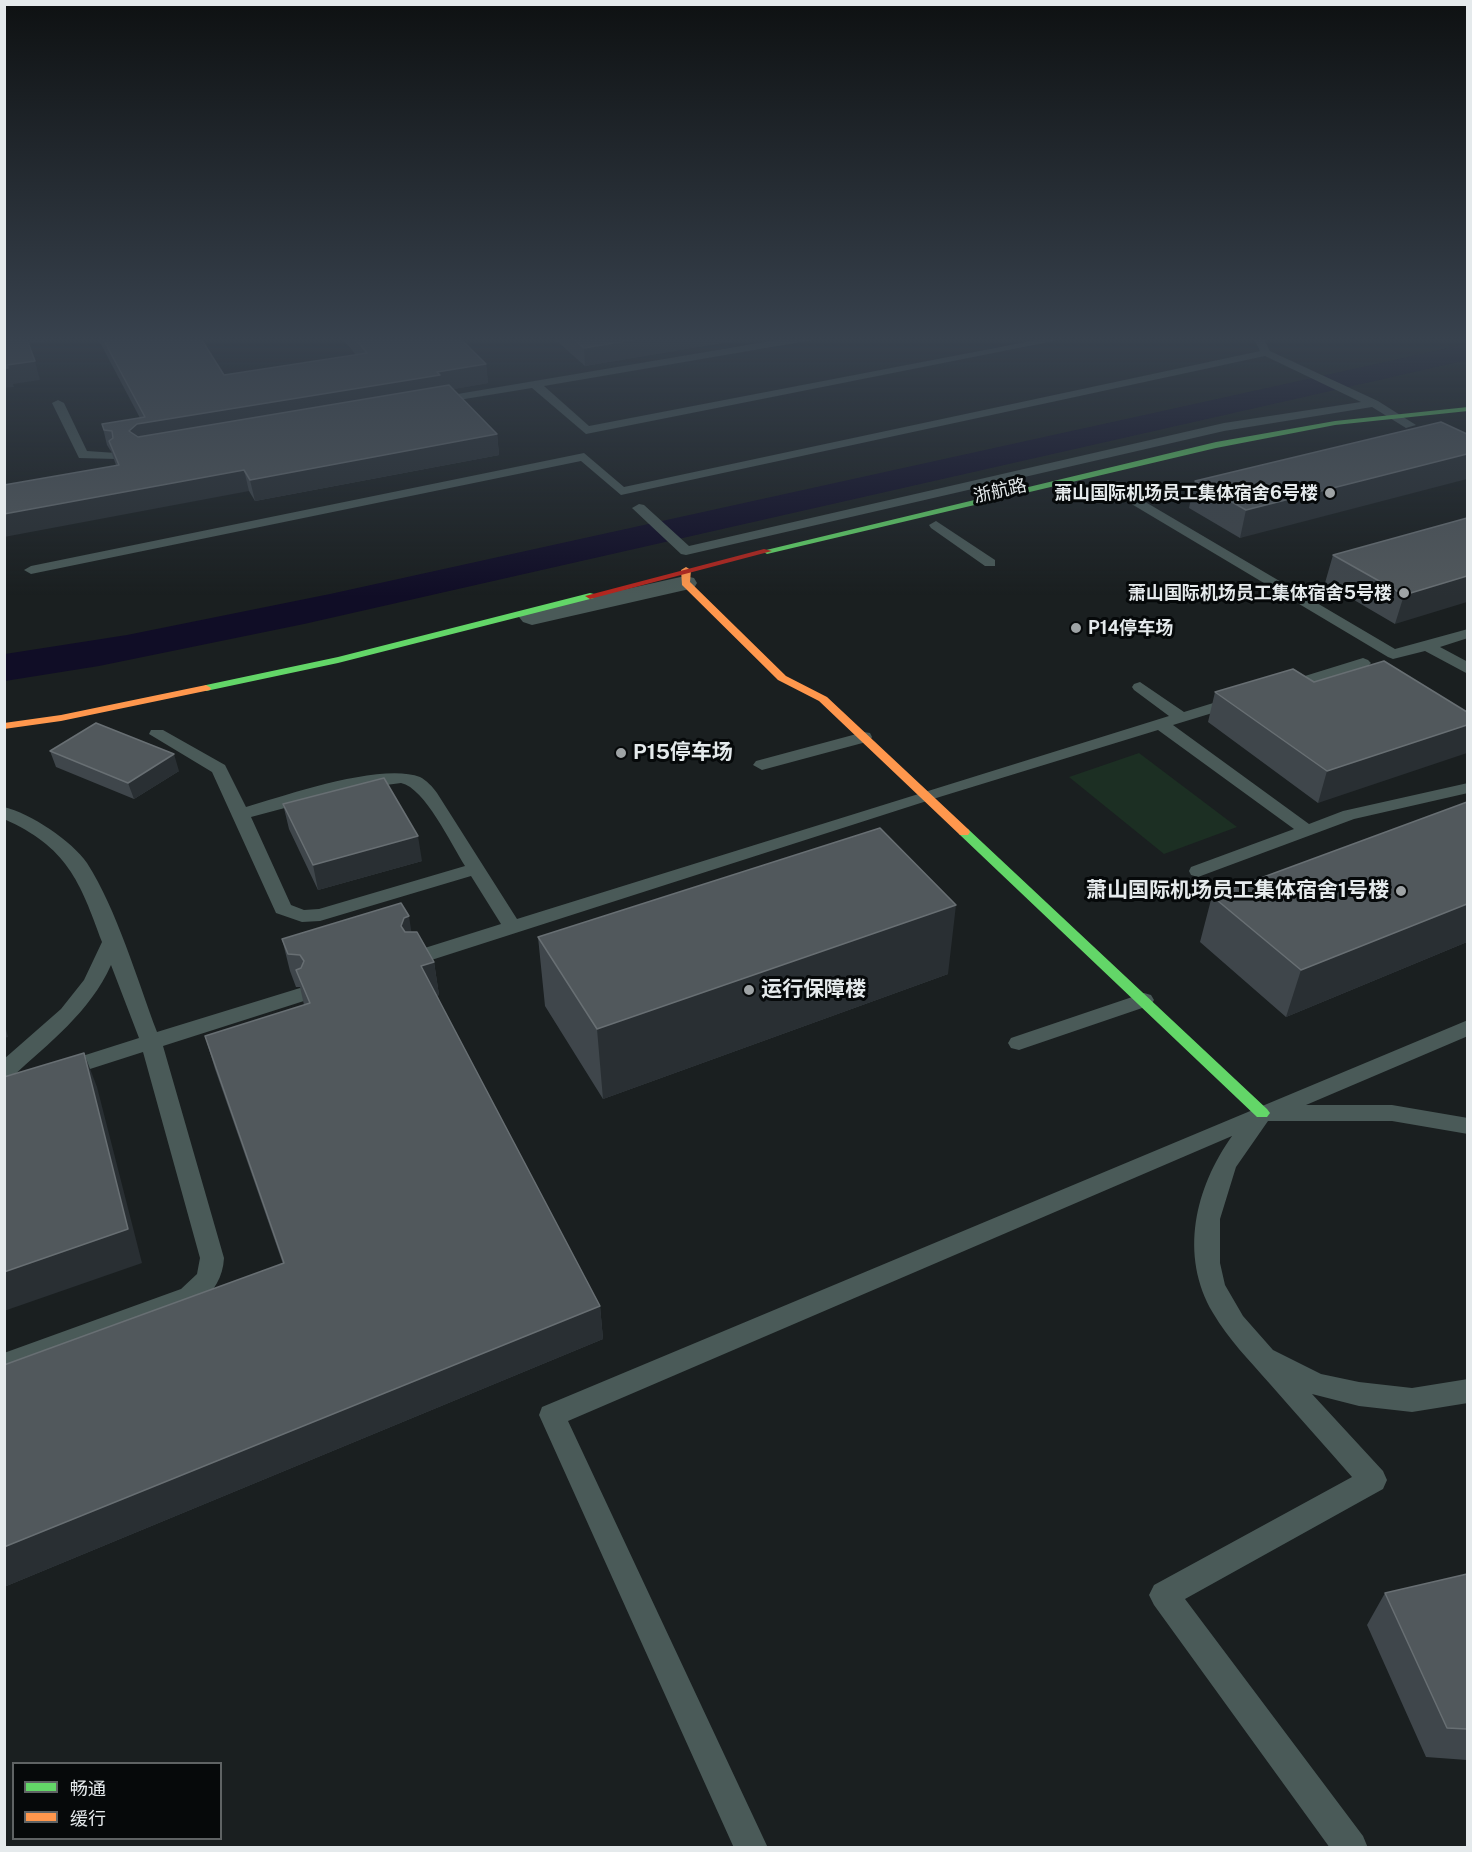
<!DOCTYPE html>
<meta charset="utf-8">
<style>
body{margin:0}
#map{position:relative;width:1472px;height:1852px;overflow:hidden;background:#1a1f20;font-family:"Public Sans","Noto Sans SC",sans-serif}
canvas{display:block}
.frame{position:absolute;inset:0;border:6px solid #e5eaec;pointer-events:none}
.legend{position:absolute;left:12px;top:1762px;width:210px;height:78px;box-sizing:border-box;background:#06090a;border:2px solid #5f6364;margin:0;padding:8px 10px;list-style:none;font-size:18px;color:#e5eaec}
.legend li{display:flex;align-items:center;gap:12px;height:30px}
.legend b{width:30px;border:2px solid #5f6364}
</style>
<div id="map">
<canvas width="1472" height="1852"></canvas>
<div class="frame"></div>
<ul class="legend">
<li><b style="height:8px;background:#63d668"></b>畅通</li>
<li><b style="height:8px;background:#ff974d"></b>缓行</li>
</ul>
</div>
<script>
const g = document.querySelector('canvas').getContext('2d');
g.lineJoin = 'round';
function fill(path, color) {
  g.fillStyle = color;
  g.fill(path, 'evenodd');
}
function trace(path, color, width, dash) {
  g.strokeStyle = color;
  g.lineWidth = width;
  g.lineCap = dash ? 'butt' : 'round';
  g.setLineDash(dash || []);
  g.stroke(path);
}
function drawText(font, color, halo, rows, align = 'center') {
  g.font = font + ' "Public Sans","Noto Sans SC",sans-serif';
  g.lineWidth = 6;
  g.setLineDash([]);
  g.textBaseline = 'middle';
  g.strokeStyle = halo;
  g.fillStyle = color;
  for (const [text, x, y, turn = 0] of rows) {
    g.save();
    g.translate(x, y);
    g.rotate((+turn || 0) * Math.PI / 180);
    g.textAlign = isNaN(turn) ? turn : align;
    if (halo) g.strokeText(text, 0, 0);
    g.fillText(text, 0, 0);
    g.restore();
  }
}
fill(new Path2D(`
 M1139,753L1237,827L1164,854L1069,777Z`), '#1c2f23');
fill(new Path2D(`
 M1467,344V360L304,624L99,666L5,681V654L127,635L330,594Z`), '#100d26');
fill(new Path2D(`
 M794,337H818L813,340L544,386L589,426L1052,337H1074L586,434L532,388L434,404L428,401L434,398Z
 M1249,337H1263L1270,351L1378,401L1416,425L1406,428L1372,407L1224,431L686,555L681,554L632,508L639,504L644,505L689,546L1224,423L1361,402L1265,356L621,495L581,461L31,574L24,570L31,566L584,453L624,487L1260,351L1255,341Z
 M58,400L64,403L87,451L116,453V459L79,458L52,403Z
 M1108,480L1395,649L1468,629V638L1440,647L1468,662V674L1425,651L1393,659L1388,657L1103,487L1102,484Z
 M936,521L995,560V566H985L931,528L929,525Z
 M1363,658L1368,660L1371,663L1368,666L1285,692L1277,687L1279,684Z
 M1140,682L1184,712L1236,696L1242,698L1244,701L1242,704L1173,725L1309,824L1343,811L1468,783V793L1354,819L1198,877L1191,875L1189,871L1191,867L1294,829L1158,730L933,799L419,964L412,962L409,957L412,952L501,924L471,876L320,921L302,922L276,913L212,772L149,734L151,730H163L225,765L246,807C286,795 382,762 420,777C426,780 433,787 437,793L517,919L1169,716L1134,690L1132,687L1134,684ZM401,783C425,788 451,844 465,866L319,909L304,910L291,905L251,817L356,789Z
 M864,732L870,733L872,737L870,741L762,770L753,765L756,761Z
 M4,807C30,813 72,841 87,863C117,910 137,979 157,1032L300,988L307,990L310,995L307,1000L163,1046L224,1258C223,1277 214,1292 199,1303L4,1376V1353L181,1289L197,1274L200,1258L143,1052L62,1078L54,1075L51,1070L54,1065L139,1038L111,965C90,1012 49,1043 12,1077L4,1080V1059L61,1009L84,980L102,942C80,881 67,847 4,819Z
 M1144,993L1151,995L1154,1000L1151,1005L1019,1050L1011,1048L1008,1043L1011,1038Z
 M1468,1020V1036L1306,1105H1392L1468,1118V1134L1392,1121H1268L1236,1167L1220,1219V1263L1225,1285L1243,1316L1273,1350L1321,1374L1359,1382L1412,1388L1468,1379V1403L1412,1412L1359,1406L1312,1394L1383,1471L1387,1480L1383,1489L1185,1599L1363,1836L1368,1848H1330L1154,1605L1149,1595L1154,1585L1352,1477C1325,1446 1297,1415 1270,1384C1250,1361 1228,1339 1213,1313C1179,1255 1195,1188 1232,1136L568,1421L768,1848H734L539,1415L542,1407Z`), '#4a5a58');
fill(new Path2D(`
 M685,576L694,578L697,583L694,588L532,625L523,622L519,617L523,612Z`), '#4a5a58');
fill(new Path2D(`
 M1468,407V411L1335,425L1216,448L767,554L762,551L1216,442L1335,421Z
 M590,593L594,594V598L338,663L206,691L201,688L206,685L338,657Z
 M964,828L968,829L1267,1109L1270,1113L1267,1117H1257L960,835L958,832Z`), '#63d668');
fill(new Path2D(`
 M686,567L691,570L690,582L786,676L827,697L968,829L970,832L968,835H960L819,701L778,680L682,585L681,570Z
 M206,685L211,688L210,690L61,721L4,729V723L61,715Z`), '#ff974d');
fill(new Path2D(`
 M764,549L772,551L590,599L585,596Z`), '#b3261e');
fill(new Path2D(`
 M97,337H200L224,375L356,355L341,337H459L486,364L488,383L453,389L497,434L499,455L255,501L249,491L116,465L111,451L110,450L107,445L102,424L140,418Z
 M552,337H734V341L585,366Z
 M1467,434L1240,538L1189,508L1195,481Z
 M1467,518L1395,624L1325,583L1333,555Z
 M1314,682L1467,712L1318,803L1208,722L1215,692Z
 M50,751L179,771L134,799L56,767Z
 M1467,802V942L1286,1017L1200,942L1212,896Z
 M283,804L422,861L318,890L289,829Z
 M411,932L434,962L439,995L436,996L600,1306L603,1339L4,1587V1365L283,1264L215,1069L205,1036L304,1005L300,987H296L290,971L282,939Z
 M538,937L948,974L603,1099L545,1006Z
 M1467,1574V1760L1426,1757L1367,1625L1385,1593Z`), '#3f464b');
fill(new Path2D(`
 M25,337H77L27,344Z
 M649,337H734V341L585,366L584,348Z
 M35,361L40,380L13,384L14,387L4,388V368L7,365Z
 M486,364L488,383L143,445L129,431L137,424Z
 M497,434L499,455L255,501L250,480Z
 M1467,454V479L1240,538L1246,510Z
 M244,470L249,491L4,537V514Z
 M1467,576V602L1395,624L1404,595Z
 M1467,725V753L1318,803L1327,771Z
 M174,754L179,771L134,799L128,783Z
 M418,836L422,861L318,890L313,865Z
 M1467,904V942L1286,1017L1301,970Z
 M956,905L948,974L603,1099L597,1029Z
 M409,916L414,949L401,926L404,918Z
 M434,962L439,995L427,999L421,966Z
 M4,1021L8,1037L4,1038Z
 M84,1053L97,1087L142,1263L4,1311V1272Z
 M600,1306L603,1339L4,1587V1547Z`), '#292f33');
const building = new Path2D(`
 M4,337H26L35,361L7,365L8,368H4Z
 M102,337H200L224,375L367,353L354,337H459L486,364L437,372L440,375L137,424L129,431L138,437L449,385L497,434L250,480L244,470L4,514V485L119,465L109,441L113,438L112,431L104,430L102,424L145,417Z
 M571,337H649L584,348Z
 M1441,422L1467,434V454L1246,510L1195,481Z
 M1467,518V576L1404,595L1333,555Z
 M1384,661L1467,712V725L1327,771L1215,692L1293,669L1314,682Z
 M96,723L174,754L128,783L50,751Z
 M384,778L418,836L313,865L283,804Z
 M1467,802V904L1301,970L1212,896Z
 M880,828L956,905L597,1029L538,937Z
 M401,903L409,916L404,918L401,926L405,932H417L434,962L421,966L600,1306L4,1547V1365L284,1263L205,1036L310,1003L296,970L301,968L304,961L300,955L288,954L282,939Z
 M84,1053L128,1229L4,1272V1077Z
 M1467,1574V1729L1447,1728L1385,1593Z`);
fill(building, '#51585c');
trace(building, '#686f73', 1.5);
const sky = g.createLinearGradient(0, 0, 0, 596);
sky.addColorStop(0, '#0e1112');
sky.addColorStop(0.57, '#38424e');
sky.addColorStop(1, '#38424e00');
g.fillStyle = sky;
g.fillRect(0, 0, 1472, 596);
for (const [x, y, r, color] of [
 [1330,493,6,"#9ea3a5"],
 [1404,593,6,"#9ea3a5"],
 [1076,628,6,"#9ea3a5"],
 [621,753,6,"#9ea3a5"],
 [1401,891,6,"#9ea3a5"],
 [749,990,6,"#9ea3a5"]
]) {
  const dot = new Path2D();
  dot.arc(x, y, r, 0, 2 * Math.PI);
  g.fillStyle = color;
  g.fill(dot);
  trace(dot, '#06090a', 2);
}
drawText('18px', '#e5eaec', '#06090a', [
 ["浙航路",1000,491,-13]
]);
drawText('bold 18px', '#e5eaec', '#06090a', [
 ["萧山国际机场员工集体宿舍6号楼",1318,493],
 ["萧山国际机场员工集体宿舍5号楼",1392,593],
 ["P14停车场",1088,628,"left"]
], 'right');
drawText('bold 21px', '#e5eaec', '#06090a', [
 ["P15停车场",633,753],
 ["萧山国际机场员工集体宿舍1号楼",1389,891,"right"],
 ["运行保障楼",761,990]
], 'left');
</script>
